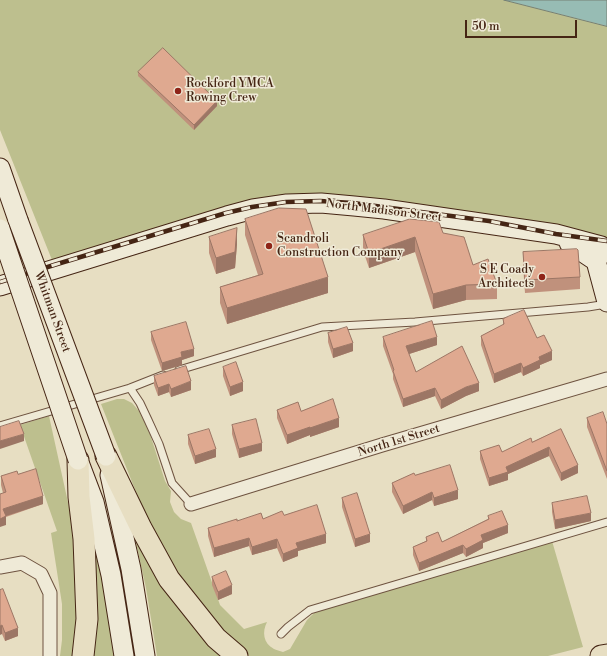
<!DOCTYPE html>
<style>
body{margin:0}
#map{position:relative;width:607px;height:656px;overflow:hidden;background:#e7dec2;font-family:"Libre Bodoni",serif}
canvas{display:block}
.scale{position:absolute;left:465px;top:20px;width:112px;height:18px;box-sizing:border-box;border:2px solid #452514;border-top:0;padding-left:5px;font-size:12px;line-height:14px;white-space:nowrap;color:#452514;-webkit-text-stroke:3px #efead7;paint-order:stroke}
</style>
<div id="map">
<canvas width="607" height="656"></canvas>
<div class="scale">50 m</div>
</div>
<script>
const g = document.querySelector('canvas').getContext('2d');
g.lineJoin = 'round';
function fill(path, color) {
  g.fillStyle = color;
  g.fill(path, 'evenodd');
}
function trace(path, color, width, dash) {
  g.strokeStyle = color;
  g.lineWidth = width;
  g.lineCap = dash ? 'butt' : 'round';
  g.setLineDash(dash || []);
  g.stroke(path);
}
function drawText(font, color, halo, rows, align = 'center') {
  g.font = font + ' "Libre Bodoni",serif';
  g.lineWidth = 3;
  g.setLineDash([]);
  g.textBaseline = 'middle';
  g.strokeStyle = halo;
  g.fillStyle = color;
  for (const [text, x, y, turn = 0] of rows) {
    g.save();
    g.translate(x, y);
    g.rotate((+turn || 0) * Math.PI / 180);
    g.textAlign = isNaN(turn) ? turn : align;
    if (halo) g.strokeText(text, 0, 0);
    g.fillText(text, 0, 0);
    g.restore();
  }
}
fill(new Path2D(`
 M0,0H504L607,26V242L320,201L54,265L0,130Z
 M117,399H124L132,403L139,411L150,434L165,481L171,491L170,502L174,512L181,519L191,523L220,605L244,629L267,622C262,632 263,643 274,649C276,650 280,651 283,652L290,649L307,620L315,612L552,541L583,647L548,656H249L233,643L180,582L144,512L101,404Z
 M49,416L69,507L75,546L80,580L77,656H60L62,640V604L51,533L57,531L20,425Z
 M130,516L222,656H157L146,588Z
 M93,543L110,601L118,656H93Z`), '#bdbf8e');
const water = new Path2D(`
 M504,0H607V26Z`);
fill(water, '#97bcb4');
trace(water, '#768074', 1);
const lane = new Path2D(`
 M179,370L322,327L415,322L588,307L607,304
 M130,388L140,403L148,420L159,444L172,483L191,504
 M0,426L130,388L163,375
 M281,634L288,627L310,610L607,522`);
const street = new Path2D(`
 M191,504L382,445L607,379
 M0,567L22,563L41,574L50,593V656`);
const secondary = new Path2D(`
 M0,168L18,220
 M569,243L596,261L607,302
 M0,286L227,216L253,209L287,204L321,203L354,206L384,209L556,234L601,246L607,253
 M80,465L94,502L111,575L124,656
 M110,475L131,569L145,656`);
const primary = new Path2D(`
 M106,456L141,528L169,579L216,638L237,656
 M78,460L79,497L84,539L87,619L83,656
 M601,656L607,655`);
trace(lane, '#6e5340', 9);
trace(street, '#6e5340', 15);
trace(secondary, '#452514', 21);
trace(primary, '#452514', 23);
trace(lane, '#efead7', 7);
trace(street, '#efead7', 13);
trace(secondary, '#efead7', 19);
trace(primary, '#e7dec2', 21);
const rail = new Path2D(`
 M0,282L54,265L226,213L252,207L286,202L320,201L353,203L489,221L556,234L607,241`);
trace(rail, '#452514', 4.5);
trace(rail, '#efead7', 3, [9]);
const secondaryBridge = new Path2D(`
 M18,220L106,456
 M0,229L78,460`);
trace(secondaryBridge, '#452514', 21, []);
trace(secondaryBridge, '#efead7', 19);
fill(new Path2D(`
 M138,72L217,106L194,130L138,76Z
 M245,219L328,293L227,324L220,303V287L258,275L245,235Z
 M443,233L473,265L497,284V299L466,300L433,309L415,252L369,268L363,250V235Z
 M209,237L237,244L235,268L216,274L209,253Z
 M523,252L580,277V289L525,293L523,265Z
 M503,319L552,360L540,365V368L523,376L521,372L494,383L481,345V336L503,325Z
 M151,332L194,356L182,360V365L162,371L151,340Z
 M328,333L353,351L333,358L328,342Z
 M383,337L437,345L409,354L416,372L479,391L466,396L441,409L435,396L403,407L393,379V374L383,346Z
 M223,367L243,391L230,396L223,376Z
 M154,376L191,390L171,397L169,392L158,396L154,385Z
 M277,410L301,411L339,427L310,437V435L287,444L277,418Z
 M587,418L607,424V479L587,427Z
 M232,425L262,451L239,458L232,434Z
 M561,429L578,473L561,481L549,456L508,474V480L489,486L480,459V451L502,452L532,442Z
 M188,435L216,457L195,464L188,444Z
 M18,474L43,504L6,517V525L3,493L1,485V476Z
 M415,475L458,499L434,506L432,500L403,514L392,492V483Z
 M342,498L370,542L355,547L342,507Z
 M552,503L591,521L555,529L552,512Z
 M284,515L326,543L298,551V556L283,562L277,548L252,555L249,546L214,557L208,536V528L237,521L263,519Z
 M488,516L508,533L483,543V548L466,557L463,553L419,571L413,555V547L426,541V537L442,542L488,519Z
 M212,577L232,594L218,600L212,585Z
 M0,590L18,636L5,641L2,634Z`), '#c0917c');
fill(new Path2D(`
 M217,101V106L194,130V125Z
 M237,228V244L235,268L216,274V258Z
 M415,237V252L369,268V253Z
 M328,277V293L227,324V308Z
 M466,285V300L433,309V294Z
 M437,337V345L406,355V346Z
 M353,343V351L333,358V349Z
 M194,349V356L182,360V365L162,371V363L181,352Z
 M552,351V360L540,365V368L523,376V368L539,357Z
 M521,363V372L494,383V374Z
 M191,381V390L171,397V389Z
 M243,382V391L230,396V387Z
 M479,383V391L466,396L441,409V400L466,387Z
 M169,384V392L158,396V388Z
 M435,388V396L403,407V399Z
 M339,418V427L310,437V428Z
 M310,427V435L287,444V435Z
 M24,434V441L0,449V441Z
 M262,443V451L239,458V449Z
 M549,447V456L508,474V480L489,486V478L506,467Z
 M216,449V457L195,464V456Z
 M578,465V473L561,481V473Z
 M458,490V499L434,506V498Z
 M432,492V500L403,514V506Z
 M43,496V504L6,516V525L0,527V519L3,509Z
 M591,513V521L555,529V520Z
 M508,525V533L483,543V548L466,557V549L481,535Z
 M326,534V543L298,551V556L283,562V554L296,543Z
 M370,534V542L355,547V539Z
 M249,538V546L214,557V548Z
 M277,539V548L252,555V547Z
 M463,545V553L419,571V563Z
 M232,585V594L218,600V592Z
 M2,625V634L0,635V626Z
 M18,628V636L5,641V633Z`), '#9c7665');
const building = new Path2D(`
 M163,48L217,101L194,125L138,72Z
 M279,208L306,209L328,277L227,308L220,287L263,274L245,219Z
 M410,219L439,222L443,233L464,237L473,265L488,259L497,284L466,285L433,294L415,237L369,253L363,235Z
 M237,228L235,252L216,258L209,237Z
 M577,249L578,250L580,277L525,280L523,252Z
 M524,310L537,338L544,335L552,351L539,357L540,360L523,368L521,363L494,374L481,336L504,324L503,319Z
 M432,321L437,337L406,346L416,372L462,346L479,383L466,387L441,400L435,388L403,399L393,371L394,370L383,337Z
 M186,322L194,349L181,352L182,357L162,363L151,332Z
 M347,327L353,343L333,349L328,333Z
 M236,362L243,382L230,387L223,367Z
 M186,366L191,381L171,389L169,384L158,388L154,376Z
 M333,399L339,418L310,428V427L287,435L277,410L298,402L301,411Z
 M603,412L607,424V471L587,418Z
 M256,419L262,443L239,449L232,425Z
 M19,421L24,434L0,441V427Z
 M209,429L216,449L195,456L188,435Z
 M561,429L578,465L561,473L549,447L506,467L508,472L489,478L480,451L499,445L502,452L531,438L532,442Z
 M450,465L458,490L434,498L432,492L403,506L392,483L414,473L415,475Z
 M36,469L43,496L3,509L6,516L0,519V494L6,492L1,476L17,471L18,474Z
 M357,493L370,534L355,539L342,498Z
 M587,496L591,513L555,520L552,503Z
 M317,505L326,534L296,543L298,548L283,554L277,539L252,547L249,538L214,548L208,528L237,519V521L261,513L263,519L282,511L284,515Z
 M502,511L508,525L481,535L483,540L466,549L463,545L419,563L413,547L427,541L426,537L438,532L442,542L489,519L488,516Z
 M226,571L232,585L218,592L212,577Z
 M3,589L18,628L5,633L2,625L0,626V590Z`);
fill(building, '#dfa990');
trace(building, '#9c7665', 1);
for (const [x, y, r, color] of [
 [178,91,4,"#8f2418"],
 [269,246,4,"#8f2418"],
 [542,277,4,"#8f2418"]
]) {
  const dot = new Path2D();
  dot.arc(x, y, r, 0, 2 * Math.PI);
  g.fillStyle = color;
  g.fill(dot);
  trace(dot, '#efead7', 1.5);
}
drawText('12px', '#452514', '#efead7', [
 ["Rockford YMCA",186,84],
 ["Rowing Crew",186,98],
 ["Scandroli",277,239],
 ["Construction Company",277,253],
 ["S E Coady",534,270,"right"],
 ["Architects",534,284,"right"]
], 'left');
drawText('12px', '#452514', '#efead7', [
 ["North Madison Street",384,211,7],
 ["Whitman Street",52,312,70],
 ["North 1st Street",399,441,-17]
]);
</script>
